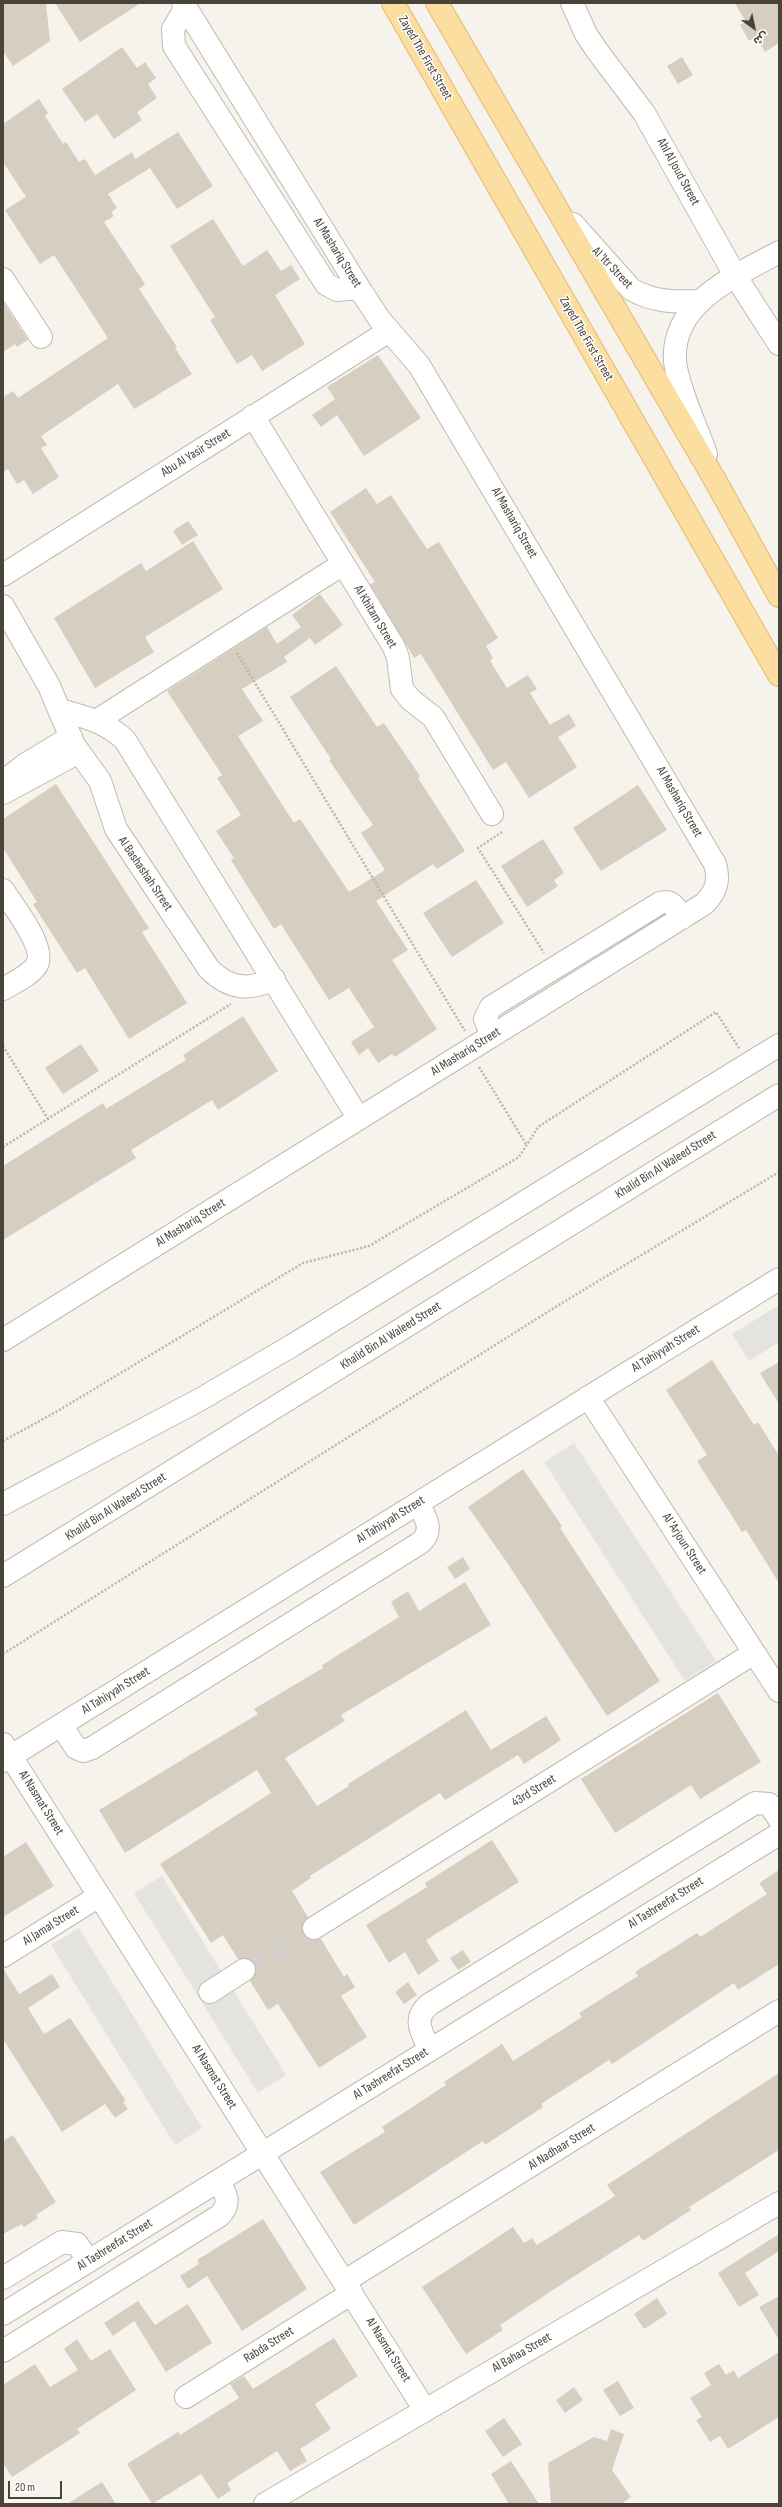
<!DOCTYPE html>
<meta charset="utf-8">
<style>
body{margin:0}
#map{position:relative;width:782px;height:2507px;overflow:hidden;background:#f6f2ec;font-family:"Sofia Sans Condensed","Noto Sans Arabic",sans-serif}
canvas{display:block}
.frame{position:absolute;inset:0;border:4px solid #4a433a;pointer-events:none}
.north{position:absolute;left:734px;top:8px;width:40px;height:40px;-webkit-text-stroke:3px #fff;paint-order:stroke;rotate:147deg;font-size:11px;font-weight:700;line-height:16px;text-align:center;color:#4a433a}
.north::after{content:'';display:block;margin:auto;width:14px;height:18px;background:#4a433a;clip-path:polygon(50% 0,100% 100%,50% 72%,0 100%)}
.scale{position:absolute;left:8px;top:2481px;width:54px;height:18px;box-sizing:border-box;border:2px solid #4a433a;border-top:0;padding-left:5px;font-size:12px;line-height:14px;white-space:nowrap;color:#4a433a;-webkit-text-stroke:3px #fff;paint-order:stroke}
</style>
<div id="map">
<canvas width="782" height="2507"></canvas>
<div class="frame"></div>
<div class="north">ش</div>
<div class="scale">20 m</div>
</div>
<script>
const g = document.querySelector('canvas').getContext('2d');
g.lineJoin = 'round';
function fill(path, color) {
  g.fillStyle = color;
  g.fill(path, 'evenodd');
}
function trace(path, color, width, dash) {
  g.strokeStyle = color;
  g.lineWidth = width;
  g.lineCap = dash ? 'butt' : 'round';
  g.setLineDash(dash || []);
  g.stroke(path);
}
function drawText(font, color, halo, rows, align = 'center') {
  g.font = font + ' "Sofia Sans Condensed",sans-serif';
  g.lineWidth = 3;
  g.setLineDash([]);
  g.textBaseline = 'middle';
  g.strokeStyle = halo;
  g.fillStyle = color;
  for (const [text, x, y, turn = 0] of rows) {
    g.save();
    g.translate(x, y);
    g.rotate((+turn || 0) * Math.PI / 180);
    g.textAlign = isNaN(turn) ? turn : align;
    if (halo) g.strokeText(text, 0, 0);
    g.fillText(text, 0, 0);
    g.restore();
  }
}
fill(new Path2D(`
 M779,1305V1342L749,1361L732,1334Z
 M574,1443L716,1661L685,1681L544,1462Z
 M162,1876L286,2075L258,2093L134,1893Z
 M79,1928L202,2128L175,2145L51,1945Z`), '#e5e3e0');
fill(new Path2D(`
 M3,3H46L50,41L13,66L3,51Z
 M55,3H141L80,42Z
 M735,3H779V43L765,52L756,37L749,41L740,25L746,22Z
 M122,47L137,68L145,62L156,78L148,84L157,98L137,112L142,120L114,139L97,114L85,122L62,89Z
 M682,57L693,75L678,84L667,66Z
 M39,99L48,113L45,116L63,144L66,142L79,162L85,159L95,175L132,152L135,159L178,132L213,186L177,209L150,168L108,194L117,208L111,212L114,216L104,222L145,284L139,289L177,347L175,348L192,374L134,409L118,384L41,436L47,445L41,448L59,477L33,494L24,480L17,484L8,469L3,472V397L13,391L18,398L108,338L54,255L40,264L5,210L26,197L3,162V124Z
 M213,219L243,266L267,250L281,271L291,265L300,279L275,295L305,344L262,371L252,355L237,364L210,320L215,317L170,246Z
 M3,302L28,340L17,347L15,344L3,352Z
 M378,355L421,418L364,456L337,415L321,427L312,415L335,399L327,387Z
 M366,488L377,504L391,495L427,549L439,542L498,638L486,646L493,658L490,661L507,688L528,675L537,689L530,693L550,725L569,714L576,726L558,737L577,767L529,798L506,762L493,770L421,654L414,658L370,584L375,582L330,512Z
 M188,521L198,535L182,545L173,531Z
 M193,541L223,589L145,637L154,652L95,688L54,618L141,563L146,571Z
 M320,594L343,625L315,645L310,638L284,657L287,662L242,689L263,721L238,736L294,823L300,819L349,892L385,870L361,833L373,825L329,760L331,759L290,697L336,666L377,727L384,723L420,776L418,778L465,851L437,869L433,864L376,901L408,950L392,960L437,1029L395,1057L392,1054L378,1063L368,1048L359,1055L351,1042L374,1027L349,988L329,1000L281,924L274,929L231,860L234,858L216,831L241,815L217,778L222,775L167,691L267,627L277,644L301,627L292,615Z
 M56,784L149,928L142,932L187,1003L129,1039L85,968L77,973L33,904L37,902L3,848V819Z
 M638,785L667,830L601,871L573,828Z
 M543,839L564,873L554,880L558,886L527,907L501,866Z
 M476,880L504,923L452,957L423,913Z
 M243,1016L278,1071L218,1110L212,1100L131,1150L136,1158L3,1240V1166L103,1103L106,1109L186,1060L183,1055Z
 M81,1044L99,1071L63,1094L45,1068Z
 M712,1360L754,1425L758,1422L779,1456V1583L746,1530L742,1532L697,1461L707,1455L666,1390Z
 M779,1362V1404L760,1373Z
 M523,1469L562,1526L560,1528L660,1681L607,1716L508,1564L468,1507Z
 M463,1557L470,1569L455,1579L447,1567Z
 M465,1582L491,1625L341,1715L345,1721L285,1758L317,1806L349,1786L348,1784L466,1710L491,1750L546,1716L561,1740L524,1764L518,1755L445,1800L440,1793L310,1876L311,1878L292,1891L308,1917L302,1928L304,1935L314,1940L321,1939L344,1977L347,1974L355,1987L341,1996L367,2037L319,2068L278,2004L268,2010L250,1981L256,1970L254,1963L244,1958L238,1959L223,1935L211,1943L160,1864L271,1793L257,1770L125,1853L99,1810L258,1714L254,1709L323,1668L322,1665L399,1617L391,1602L408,1591L419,1611Z
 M718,1693L761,1762L700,1799L691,1785L615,1833L581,1779Z
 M492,1840L519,1882L426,1940L439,1961L418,1975L405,1952L389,1963L366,1925L427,1887L425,1883Z
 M26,1842L54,1886L3,1917V1857Z
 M779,1870V1964L738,1990L734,1983L612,2064L609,2060L541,2104L543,2107L485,2145L483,2141L354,2225L320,2172L385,2132L382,2127L446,2085L444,2082L502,2044L513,2061L582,2017L579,2013L638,1976L635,1972L697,1933L700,1937L767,1894L759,1883Z
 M463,1950L471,1962L458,1970L450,1958Z
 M3,1968L19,1994L52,1974L60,1987L28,2008L44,2034L70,2018L126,2101L123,2102L128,2109L115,2118L105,2104L62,2132L3,2039Z
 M408,1982L417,1995L404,2004L395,1992Z
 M779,2073V2150L689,2207L691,2210L643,2241L639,2235L562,2284L500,2325L503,2330L466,2354L422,2287L513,2227L524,2243L532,2238L537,2245L615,2196L607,2185Z
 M13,2135L56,2202L36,2215L38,2218L24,2227L22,2224L3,2234V2141Z
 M263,2219L307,2289L242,2331L207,2276L188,2289L180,2276L199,2264L197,2260Z
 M779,2234V2251L745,2273L759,2295L739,2307L718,2273Z
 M779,2296V2340L759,2307Z
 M657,2298L667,2314L644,2329L634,2314Z
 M138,2301L155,2325L188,2304L212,2343L166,2372L135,2322L134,2321L113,2336L104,2323Z
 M334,2338L358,2376L315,2404L331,2429L300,2449L307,2461L290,2471L277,2451L227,2483L231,2490L218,2499L201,2474L152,2504L127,2464L178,2432L180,2435L239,2398L230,2384L244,2376L253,2389Z
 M77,2339L91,2361L110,2349L136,2390L77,2429L80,2433L12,2477L3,2463V2385L35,2364L50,2387L78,2370L64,2349Z
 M779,2352V2417L728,2449L720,2436L710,2442L696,2420L702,2417L690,2398L711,2385L704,2373L719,2364L726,2375L734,2370L738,2378Z
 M618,2381L634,2408L620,2416L603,2390Z
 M574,2387L583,2400L565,2413L556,2400Z
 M504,2418L522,2444L503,2457L485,2431Z
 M611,2429L624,2434L612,2470L631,2497L621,2504H551L548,2463L594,2437L607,2441Z
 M511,2461L539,2504H509L491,2474Z
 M102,2482L116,2504H67Z`), '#d7cec2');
trace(new Path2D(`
 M244,1970L314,1928`), '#d4cfc8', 22, [22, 11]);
const minor = new Path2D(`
 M572,3L586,34L598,52L644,113L736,277L779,344
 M186,7L173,29L174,46L326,284L337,290L359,288
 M573,224L631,289C653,302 673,302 698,301
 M3,279L41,337
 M253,416L394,647L398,658L402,689L411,700L433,717L492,814
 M706,454C697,428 678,388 675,361C671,302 736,276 779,252
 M3,575L389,331
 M3,606L49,686L74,745L100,781L116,829L209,969C229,989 249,991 274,979
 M60,710C85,717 106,722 125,740L359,1119
 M96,721L343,564
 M3,782L26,764L71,737
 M3,793L79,752
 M3,890C13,906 48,949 36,966C29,976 13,983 3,989
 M492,1036L485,1019L491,1007L660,903C672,899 676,908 682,918
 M3,1340L704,904C716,892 720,881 715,864L419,365L380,320L359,288L183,3
 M588,1397L779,1691
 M3,1504L201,1399L293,1345L779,1045
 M3,1576L779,1095
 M61,1725L76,1748L83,1751L92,1748L420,1543C435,1530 425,1517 418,1503
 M3,1744L425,2410
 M3,1761L779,1279
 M314,1928L754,1653
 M3,1956L99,1896
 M210,1992L244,1970
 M430,2050C421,2032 412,2018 430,2004L755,1803L769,1804L779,1819
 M3,2278L62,2242L77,2244L89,2261
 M345,2281L779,2011
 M3,2314L779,1834
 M3,2351L219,2216C232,2204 226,2194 219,2181
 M186,2397L352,2293
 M265,2504L779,2203`);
const major = new Path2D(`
 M393,3L779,675
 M437,3L715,480L779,596`);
trace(minor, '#c1baaf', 24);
trace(major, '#e1ba6f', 24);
trace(new Path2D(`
 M237,653L465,1031
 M502,832L478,848L544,953
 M3,1046L48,1119
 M479,1067L526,1144
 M3,1147L231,1004
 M3,1441L56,1412L303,1263L369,1246L519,1157L538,1127L716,1012L739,1048
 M3,1654L562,1303L779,1172`), '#c2b5a0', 2.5, [2, 2]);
trace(minor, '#fff', 22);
trace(major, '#fbdea0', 22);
drawText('13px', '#4a433a', '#fff', [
 ["Zayed The First Street",425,58,60],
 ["Ahl Al Joud Street",678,172,61],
 ["Al Mashariq Street",337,253,58],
 ["Al 'Itr Street",612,268,46],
 ["Zayed The First Street",586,339,60],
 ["Abu Al Yasir Street",196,453,-32],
 ["Al Mashariq Street",514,523,60],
 ["Al Khitam Street",375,617,59],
 ["Al Mashariq Street",679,802,60],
 ["Al Bashashah Street",145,874,56],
 ["Al Mashariq Street",466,1052,-32],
 ["Khalid Bin Al Waleed Street",666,1165,-32],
 ["Al Mashariq Street",191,1223,-32],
 ["Khalid Bin Al Waleed Street",391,1336,-32],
 ["Al Tahiyyah Street",666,1349,-32],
 ["Khalid Bin Al Waleed Street",116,1507,-32],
 ["Al Tahiyyah Street",391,1520,-32],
 ["Al 'Arjoun Street",684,1544,57],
 ["Al Tahiyyah Street",116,1691,-32],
 ["43rd Street",534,1791,-32],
 ["Al Nasmat Street",41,1803,58],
 ["Al Tashreefat Street",666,1903,-32],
 ["Al Jamal Street",51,1926,-32],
 ["Al Tashreefat Street",391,2074,-32],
 ["Al Nasmat Street",214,2077,58],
 ["Al Nadhaar Street",562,2147,-32],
 ["Al Tashreefat Street",115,2245,-32],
 ["Rabda Street",269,2345,-32],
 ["Al Nasmat Street",388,2350,58],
 ["Al Bahaa Street",522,2353,-30]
]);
</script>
